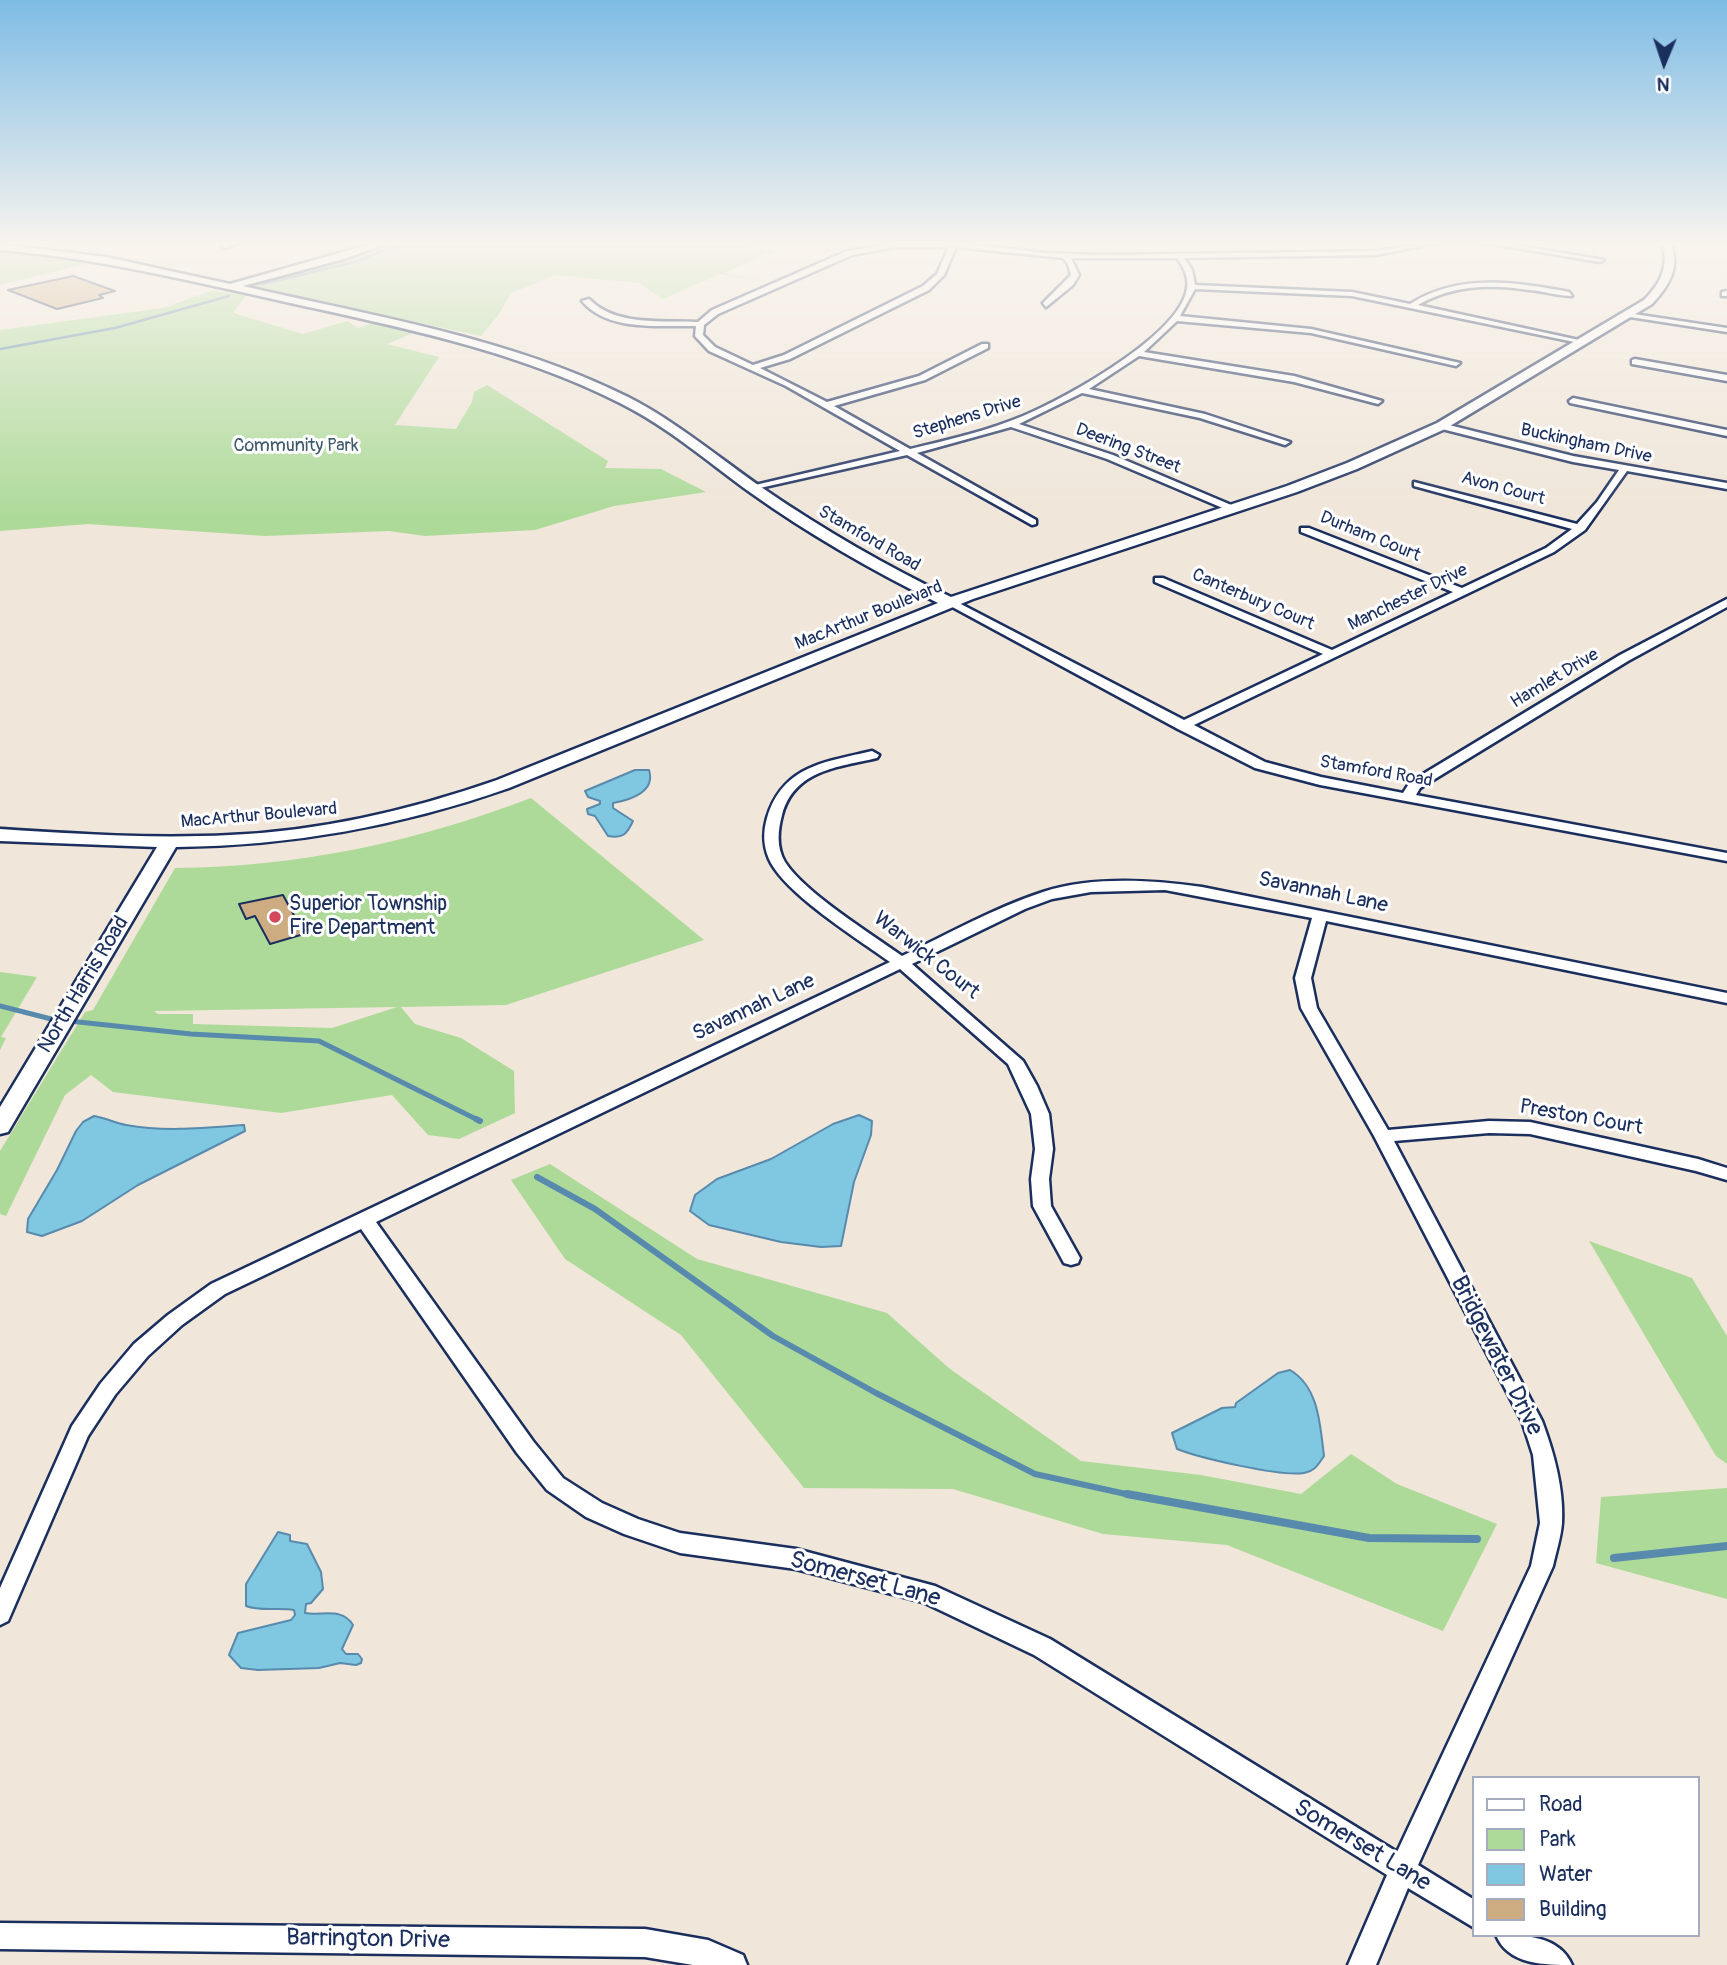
<!DOCTYPE html>
<style>
body{margin:0}
#map{position:relative;width:1727px;height:1965px;overflow:hidden;background:#f0e6d9;font-family:Pangolin,sans-serif}
canvas{display:block}
.legend{position:absolute;left:1472px;top:1776px;width:228px;height:161px;box-sizing:border-box;background:#fff;border:2px solid #a4acbf;margin:0;padding:9px 12px;list-style:none;font-size:21px;color:#1b2f5e}
.legend li{display:flex;align-items:center;gap:14px;height:35px}
.legend b{width:35px;border:2px solid #a4acbf}
.north{position:absolute;left:1629px;top:28px;width:70px;height:70px;-webkit-text-stroke:5px #fff;paint-order:stroke;rotate:182deg;font-size:19px;font-weight:700;line-height:28px;text-align:center;color:#1b2f5e}
.north::after{content:'';display:block;margin:auto;width:24px;height:32px;background:#1b2f5e;clip-path:polygon(50% 0,100% 100%,50% 72%,0 100%)}
</style>
<div id="map">
<canvas width="1727" height="1965"></canvas>
<ul class="legend">
<li><b style="height:9px;background:#fff"></b>Road</li>
<li><b style="height:19px;background:#adda99"></b>Park</li>
<li><b style="height:19px;background:#80c7e1"></b>Water</li>
<li><b style="height:19px;background:#ceac81"></b>Building</li>
</ul>
<div class="north">N</div>
</div>
<script>
const g = document.querySelector('canvas').getContext('2d');
g.lineJoin = 'round';
function fill(path, color) {
  g.fillStyle = color;
  g.fill(path, 'evenodd');
}
function trace(path, color, width, dash) {
  g.strokeStyle = color;
  g.lineWidth = width;
  g.lineCap = dash ? 'butt' : 'round';
  g.setLineDash(dash || []);
  g.stroke(path);
}
function drawText(font, color, halo, rows, align = 'center') {
  g.font = font + ' Pangolin,sans-serif';
  g.lineWidth = 6;
  g.setLineDash([]);
  g.textBaseline = 'middle';
  g.strokeStyle = halo;
  g.fillStyle = color;
  for (const [text, x, y, turn = 0] of rows) {
    g.save();
    g.translate(x, y);
    g.rotate((+turn || 0) * Math.PI / 180);
    g.textAlign = isNaN(turn) ? turn : align;
    if (halo) g.strokeText(text, 0, 0);
    g.fillText(text, 0, 0);
    g.restore();
  }
}
fill(new Path2D(`
 M394,242H677C710,247 743,246 777,250L724,273L768,282L720,274L663,299L639,283L556,275L511,293L499,314L481,336L246,286L358,256Z
 M0,251L86,260L81,265L0,285Z
 M211,291L246,295L233,313L303,334L347,321L358,328L372,323L416,332L387,344L439,357L395,425L456,429L472,402L474,392L487,385L608,461L605,468L661,469L706,492L614,506L535,530L425,536L389,531L265,536L88,524L0,531V330L163,308Z
 M531,798L704,940L506,1005L401,1007L415,1024L461,1038L514,1071L515,1113L459,1139L428,1135L392,1095L281,1113L113,1092L91,1075L65,1095L6,1216L0,1214V1151L85,1012L93,1010L175,868C298,867 416,842 531,798ZM397,1007L332,1028L193,1024V1014H158L154,1011Z
 M0,972L37,977L1,1037L6,1038L0,1050Z
 M550,1164L697,1259L887,1313L950,1369L1081,1461L1201,1475L1301,1494L1351,1454L1397,1484L1497,1524L1443,1631L1227,1545L1103,1534L953,1489L804,1488L681,1335L565,1259L511,1180Z
 M1589,1241L1692,1278L1727,1336V1464L1716,1456Z
 M1727,1488V1599L1596,1563L1601,1497Z`), '#adda99');
const water = new Path2D(`
 M635,770H649C656,792 630,800 613,803V808L633,821C627,834 623,839 608,836L595,816L588,814L587,809L600,804V801L588,797L585,791Z
 M859,1115L872,1121L871,1135L854,1182L841,1246L821,1247L781,1242L709,1225L690,1211L695,1195L717,1179L771,1159L833,1124Z
 M94,1116C106,1118 115,1123 126,1125C165,1132 204,1128 244,1125L245,1131L138,1185L82,1221L42,1236L27,1232L28,1219L57,1170L76,1131L83,1122Z
 M1290,1370C1319,1387 1320,1425 1324,1456C1318,1465 1315,1471 1304,1473C1281,1477 1200,1458 1177,1449L1172,1433L1222,1408L1235,1407L1236,1403L1278,1373Z
 M278,1532L290,1535V1541L307,1544L321,1572L323,1589L311,1603L306,1604L305,1613C322,1616 342,1607 353,1625L342,1649L346,1654H358L362,1659L361,1663L356,1665L340,1663L319,1668L258,1670L241,1668L229,1655L238,1633L291,1620L295,1615L294,1610C278,1607 262,1612 246,1606V1584Z`);
fill(water, '#80c7e1');
trace(water, '#588aad', 2);
trace(new Path2D(`
 M263,284L354,262L407,242
 M0,349L115,328L229,296`), '#588aad', 2.5);
trace(new Path2D(`
 M0,1006L59,1021
 M69,1021L191,1034L319,1041L480,1121`), '#588aad', 5);
trace(new Path2D(`
 M476,1119L480,1121
 M537,1177L595,1209L773,1336L876,1393L1035,1474L1135,1496`), '#588aad', 6);
trace(new Path2D(`
 M1127,1494L1369,1538L1477,1539
 M1614,1558L1727,1546`), '#588aad', 8);
const building = new Path2D(`
 M73,276L115,291L99,295L103,298L57,309L8,290Z
 M283,895L304,934L270,944L255,916L246,919L239,904Z`);
fill(building, '#ceac81');
trace(building, '#1b2f5e', 2);
const street = new Path2D(`
 M232,242H242L225,248L221,246Z
 M951,242L1045,253L1101,255L1376,251L1440,242L1376,255L1184,258L1192,270L1195,285L1352,292L1410,304C1459,273 1515,282 1569,292L1572,296C1558,296 1543,291 1529,290C1489,284 1453,285 1418,305L1588,342L1584,344L1352,296L1195,289L1180,316L1311,329L1460,363L1456,366L1311,333L1177,321L1144,352L1294,376L1382,401L1378,404L1294,382L1139,356L1089,389L1205,414L1290,442L1285,445L1200,418L1082,393L1019,424L1113,455L1236,507V511L1232,512L1107,459L1011,427L917,453L1036,520V524L1032,525L907,455L751,490V486L900,451L786,386L709,351L695,336L696,326C659,325 608,332 582,301L589,299C616,327 663,320 698,322L712,310L847,251L895,243ZM895,247H949L937,274L923,286L784,355L753,365L715,347L703,335L704,325L718,314L852,255ZM956,247L1063,258L1068,264L1071,275L1043,303L1046,307L1073,285L1079,275L1071,258H1177C1183,266 1189,277 1187,288C1181,335 1064,399 1023,416C987,431 948,440 910,449L834,406L925,380L988,348V344H982L919,376L827,402L760,368L790,359L929,290L944,275Z
 M1480,242H1496L1604,260L1600,262Z
 M1727,291V296H1722V292Z
 M1627,313L1727,328V332L1630,317Z
 M1635,359L1727,375V381L1632,364V360Z
 M1573,398L1727,430V436L1570,403L1569,401Z
 M1441,423L1573,456L1727,483V489L1627,471L1585,530L1554,552L1194,725L1265,762L1321,777L1403,793L1410,782L1620,655L1727,599V607L1628,661L1420,788L1416,795L1727,853V861L1320,785L1255,768L1178,729L945,603L955,601L1184,720L1323,654L1155,582V578H1163L1332,650L1453,592L1301,532V528H1309L1462,588L1546,548L1572,529L1414,486V482L1577,524L1597,502L1619,470L1573,462L1438,428L1436,426Z
 M872,751L879,755L877,758C838,767 794,770 782,815C778,830 776,847 785,862C805,893 870,933 902,956C948,934 994,908 1043,892C1092,876 1152,880 1202,887L1727,993V1003L1326,921L1311,978L1317,1008L1388,1130L1489,1121L1530,1122L1698,1159L1727,1168V1180L1696,1171L1530,1134L1489,1133L1394,1141L1542,1421C1554,1453 1564,1489 1562,1523C1561,1537 1556,1552 1553,1566L1418,1865L1473,1899V1927L1408,1888L1376,1965H1348L1387,1875L1034,1655L923,1602L796,1569L680,1553L624,1534L586,1517L547,1490L517,1453L361,1229L225,1294L182,1325L148,1356L115,1395L88,1436L8,1621L0,1625V1588L72,1426L101,1383L134,1344L168,1315L211,1284L890,962C858,939 784,893 769,859C763,845 763,832 767,818C783,765 826,762 872,751ZM1165,890L1312,918L1295,978L1301,1008L1374,1136L1522,1421L1533,1455L1540,1523L1531,1566L1397,1852L1050,1639L935,1586L796,1549L680,1533L638,1519L602,1503L563,1478L533,1441L376,1222L900,969L1008,1064L1031,1114L1035,1149L1031,1179L1033,1206L1064,1263L1071,1265L1078,1263L1080,1258L1051,1206L1049,1179L1053,1149L1049,1114L1037,1086L1023,1061L912,964L1025,909L1052,899L1091,892Z
 M0,1923L645,1929L708,1940L743,1955L747,1965H693L645,1957L0,1949Z
 M1496,1935C1523,1935 1559,1935 1572,1965C1545,1965 1508,1965 1496,1935Z`);
const secondary = new Path2D(`
 M378,242H391L344,259L243,286C372,316 508,337 628,397C677,422 719,458 764,489C824,530 886,566 951,597L1287,486L1347,463L1437,423L1644,300C1662,282 1669,266 1662,242H1670C1681,267 1669,286 1652,304L1445,429L1357,469L1297,492L973,599L509,788C401,826 291,846 176,847L8,1132L0,1134V1107L157,847L0,841V829C77,834 153,839 230,835C321,831 411,810 497,780L938,603C873,571 810,535 751,493C708,462 668,427 620,403C516,350 399,327 286,302C191,281 97,258 0,250V244L106,257L230,284Z`);
trace(street, '#1b2f5e', 5);
trace(secondary, '#1b2f5e', 5);
fill(street, '#fff');
fill(secondary, '#fff');
const sky = g.createLinearGradient(0, 0, 0, 517);
sky.addColorStop(0, '#7ebce5');
sky.addColorStop(0.47, '#f8f4ee');
sky.addColorStop(1, '#f8f4ee00');
g.fillStyle = sky;
g.fillRect(0, 0, 1727, 517);
for (const [x, y, r, color] of [
 [275,917,7,"#d1495b"]
]) {
  const dot = new Path2D();
  dot.arc(x, y, r, 0, 2 * Math.PI);
  g.fillStyle = color;
  g.fill(dot);
  trace(dot, '#fff', 2.5);
}
drawText('18px', '#1b2f5e', '#fff', [
 ["Stephens Drive",967,418,-17],
 ["Buckingham Drive",1586,444,12],
 ["Deering Street",1128,449,21],
 ["Avon Court",1503,489,15],
 ["Durham Court",1370,537,22],
 ["Stamford Road",869,539,30],
 ["Manchester Drive",1408,598,-26],
 ["Canterbury Court",1253,600,23],
 ["MacArthur Boulevard",869,616,-22],
 ["Hamlet Drive",1555,679,-31],
 ["Stamford Road",1376,772,10],
 ["MacArthur Boulevard",259,816,-5]
]);
drawText('18px', '#405a6d', '#fff', [
 ["Community Park",296,446]
]);
drawText('21px', '#1b2f5e', '#fff', [
 ["Savannah Lane",1323,893,12],
 ["Warwick Court",926,956,38],
 ["North Harris Road",84,985,-59],
 ["Savannah Lane",754,1008,-25],
 ["Preston Court",1581,1118,10]
]);
drawText('21px', '#1b2f5e', '#fff', [
 ["Superior Township",289,905],
 ["Fire Department",289,929]
], 'left');
drawText('24px', '#1b2f5e', '#fff', [
 ["Bridgewater Drive",1496,1356,63],
 ["Somerset Lane",865,1580,15],
 ["Somerset Lane",1362,1846,31],
 ["Barrington Drive",368,1940,1]
]);
</script>
